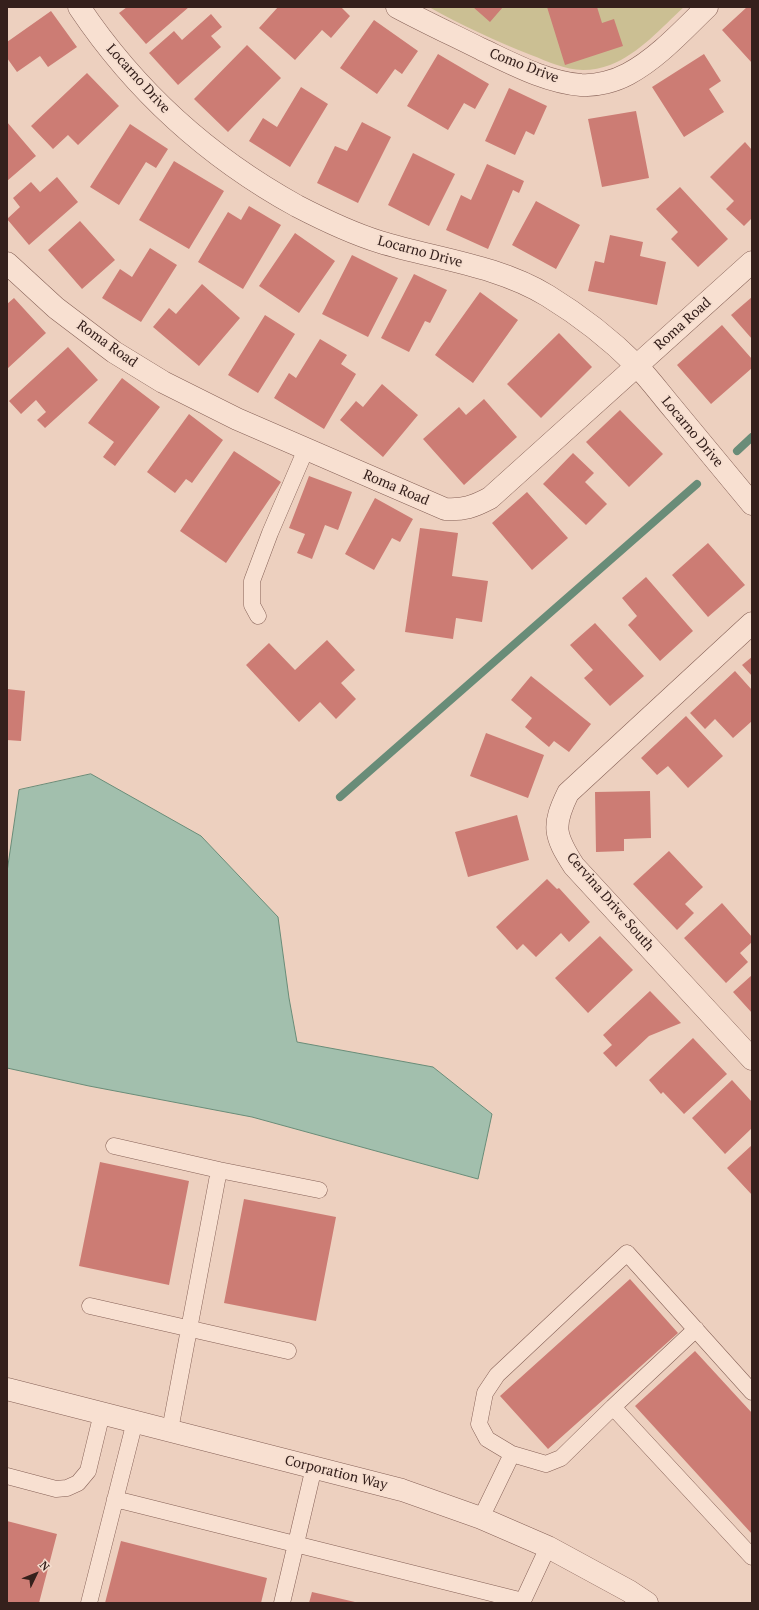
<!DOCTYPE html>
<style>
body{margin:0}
#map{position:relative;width:759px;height:1610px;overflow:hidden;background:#edd0bf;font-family:"PT Serif",serif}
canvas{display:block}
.frame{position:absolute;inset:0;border:8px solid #35201c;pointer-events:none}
.north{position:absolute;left:16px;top:1554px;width:40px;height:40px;-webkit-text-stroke:3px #f5ddce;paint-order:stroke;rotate:47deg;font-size:11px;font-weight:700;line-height:16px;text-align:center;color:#35201c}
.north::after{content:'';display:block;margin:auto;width:14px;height:18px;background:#35201c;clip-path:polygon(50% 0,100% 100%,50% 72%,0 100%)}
</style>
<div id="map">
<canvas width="759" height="1610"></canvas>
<div class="frame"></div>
<div class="north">N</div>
</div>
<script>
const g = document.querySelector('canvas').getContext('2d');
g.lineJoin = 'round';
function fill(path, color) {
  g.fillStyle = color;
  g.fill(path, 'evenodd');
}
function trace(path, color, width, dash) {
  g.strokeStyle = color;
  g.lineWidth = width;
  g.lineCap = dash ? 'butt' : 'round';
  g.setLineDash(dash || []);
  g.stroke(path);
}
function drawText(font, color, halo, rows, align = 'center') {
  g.font = font + ' "PT Serif",serif';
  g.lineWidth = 3.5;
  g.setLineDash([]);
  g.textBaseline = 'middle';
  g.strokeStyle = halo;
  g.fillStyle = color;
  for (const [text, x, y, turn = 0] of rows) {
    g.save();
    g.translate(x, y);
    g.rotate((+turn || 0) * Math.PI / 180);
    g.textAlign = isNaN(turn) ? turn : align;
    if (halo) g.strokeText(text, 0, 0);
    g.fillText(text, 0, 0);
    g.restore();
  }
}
fill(new Path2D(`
 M429,7H684C662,27 639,54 610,65C602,68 592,70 583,70C565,70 547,61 531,55C496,41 461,25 429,7Z`), '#cbbf93');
const water = new Path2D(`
 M91,774L201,836L278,917L289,998L297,1042L433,1067L492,1114L478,1179L252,1117L89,1086L7,1068V872L19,790Z`);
fill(water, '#a2bfad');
trace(water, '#698c78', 1);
trace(new Path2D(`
 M737,451L752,437
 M340,797L697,484`), '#698c78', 8);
fill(new Path2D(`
 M127,7H189L146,44L119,13Z
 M278,7H341L350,16L331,38L322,30L295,60L259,28Z
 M473,7H503L490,22Z
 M547,7H597L602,23L614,19L623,46L565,65Z
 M747,7H752V63L722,30Z
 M51,11L77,47L48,67L40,56L17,72L7,58V42Z
 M211,14L222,27L211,36L221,47L178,85L149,53L174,31L182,40Z
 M374,20L418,51L402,74L395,69L377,94L340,68Z
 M247,45L281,78L228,132L194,99Z
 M438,54L489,84L475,109L464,103L448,130L407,106Z
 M704,54L721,81L709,89L724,112L684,137L652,87Z
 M87,73L119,106L78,145L68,135L53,149L31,126Z
 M301,87L328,104L290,167L249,141L263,118L277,127Z
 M509,88L547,106L534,135L526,131L515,155L485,141Z
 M636,111L649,178L602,187L588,119Z
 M7,122L36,156L7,181Z
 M362,122L391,137L358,203L317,183L335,146L347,151Z
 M130,124L168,149L156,168L146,162L119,205L90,187Z
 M745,142L752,150V218L744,226L726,209L734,201L710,177Z
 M413,153L455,174L429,226L388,205Z
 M174,161L224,191L189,249L139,220Z
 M487,164L524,181L519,193L513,190L488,249L446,230L461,195L471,200Z
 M57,177L78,202L29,245L7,219L20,207L13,198L31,182L40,192Z
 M680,187L728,239L698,267L671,239L678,232L656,209Z
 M536,201L580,225L556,269L512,245Z
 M249,206L281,225L243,289L198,262L228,212L241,220Z
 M80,221L115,260L82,289L48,250Z
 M295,233L335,261L299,313L259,286Z
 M610,235L643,242L640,256L666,262L657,305L588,291L595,261L604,263Z
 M150,248L177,265L141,322L102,298L120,269L132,277Z
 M352,255L398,278L368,337L322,314Z
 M414,274L447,290L430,323L425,321L409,352L381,338Z
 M202,284L240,318L199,366L153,327L169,308L176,314Z
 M480,292L518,320L473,383L435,355Z
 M752,297V339L731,315Z
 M14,298L46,333L7,369V304Z
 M265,315L295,334L258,393L228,375Z
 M722,325L752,359V368L711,404L677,365Z
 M559,333L592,367L541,418L507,384Z
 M320,339L347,355L341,364L356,374L324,429L274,398L289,373L296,378Z
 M68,347L98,380L45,428L37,420L46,412L36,400L21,414L9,401Z
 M122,378L160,407L115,466L103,457L114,442L88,423Z
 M382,384L418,415L383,457L340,420L356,401L363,407Z
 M484,399L517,437L464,485L423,439L459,407L466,415Z
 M620,410L663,454L629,487L586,442Z
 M189,414L223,440L192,483L186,479L175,493L147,472Z
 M234,451L281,482L226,563L180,531Z
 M573,453L594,473L585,482L607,504L586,525L543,484Z
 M309,476L352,492L338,530L325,525L312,559L297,553L305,534L289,528Z
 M527,492L568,538L532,570L492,523Z
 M375,498L413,519L400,542L392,538L374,570L345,554Z
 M420,528L458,533L452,576L488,581L482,622L456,618L453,639L405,632Z
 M708,543L745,585L708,617L672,575Z
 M646,577L693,631L660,661L628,625L637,616L622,598Z
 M595,623L644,676L610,706L584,678L593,670L570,645Z
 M327,640L355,670L341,683L356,699L336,719L320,702L299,722L246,665L269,643L295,670Z
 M752,657V676L742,665Z
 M735,671L752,690V721L733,738L715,719L705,729L690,713Z
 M531,676L591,724L569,752L554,741L549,747L525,727L532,718L511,700Z
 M7,689L25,691L21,741L7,740Z
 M686,716L723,756L688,788L668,766L657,775L641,758Z
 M486,733L544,755L528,798L470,776Z
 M650,791L651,838L624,839V851L596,852L595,792Z
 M517,815L529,860L468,877L455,832Z
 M669,851L703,887L685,904L694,913L677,930L633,884Z
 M547,879L557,889L559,888L590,922L569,942L561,933L536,957L523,944L517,950L496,927Z
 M722,903L752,937V942L740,953L748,962L726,983L684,938Z
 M600,936L633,970L588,1013L555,978Z
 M752,975V1013L733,992Z
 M650,991L681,1023L649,1036L616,1067L603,1053L612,1045L603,1035Z
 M693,1038L727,1074L684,1114L663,1092L661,1094L649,1080Z
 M732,1080L752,1102V1128L725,1154L692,1118Z
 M752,1145V1195L727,1168Z
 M100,1162L189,1181L169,1285L79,1266Z
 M244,1199L336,1217L316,1321L224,1303Z
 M630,1279L678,1333L548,1449L500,1396Z
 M695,1351L752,1413V1534L635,1406Z
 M7,1521L57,1534L39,1603H7Z
 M121,1541L267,1578L261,1603H105Z
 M312,1592L355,1602V1603H309Z`), '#cc7c74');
const service = new Path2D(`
 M258,616L252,605V581L270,533L306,449
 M114,1146L219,1170
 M90,1306L288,1351
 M613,1407L696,1329
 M170,1430L219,1170L319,1190
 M512,1454L487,1439L479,1424L485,1393L497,1375L627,1253L752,1392
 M7,1476L56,1489L67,1488L78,1483L88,1471L102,1413
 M115,1499L523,1601
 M481,1518L512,1454L546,1464L561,1458L613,1407L752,1557
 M89,1603L135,1421
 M282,1603L314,1467
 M522,1603L548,1547`);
const minor = new Path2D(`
 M79,7C136,92 208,157 297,206C324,220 351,233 380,242C436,259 497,265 548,296C579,315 610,339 636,365C650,379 662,396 675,411C701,442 726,473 752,504
 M397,7C425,22 453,35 481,49C513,64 546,82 581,85C597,86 615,81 628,74C658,58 683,30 707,7
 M7,263L56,308L114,352L163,382L237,419L445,509C464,510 473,507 490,498L752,262
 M752,623L568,793C552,826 554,835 574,866L752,1059
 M7,1389L402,1490L481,1518L548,1547L629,1591L647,1603`);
trace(service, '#866157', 17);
trace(minor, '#866157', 23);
trace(service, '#f8e0d1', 16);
trace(minor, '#f8e0d1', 22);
drawText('14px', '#35201c', '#f5ddce', [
 ["Como Drive",524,66,21],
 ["Locarno Drive",138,79,48],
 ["Locarno Drive",420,252,15],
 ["Roma Road",683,324,-42],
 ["Roma Road",107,344,35],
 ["Locarno Drive",692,432,50],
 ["Roma Road",396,488,23],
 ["Cervina Drive South",610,902,49],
 ["Corporation Way",336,1473,14]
]);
</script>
